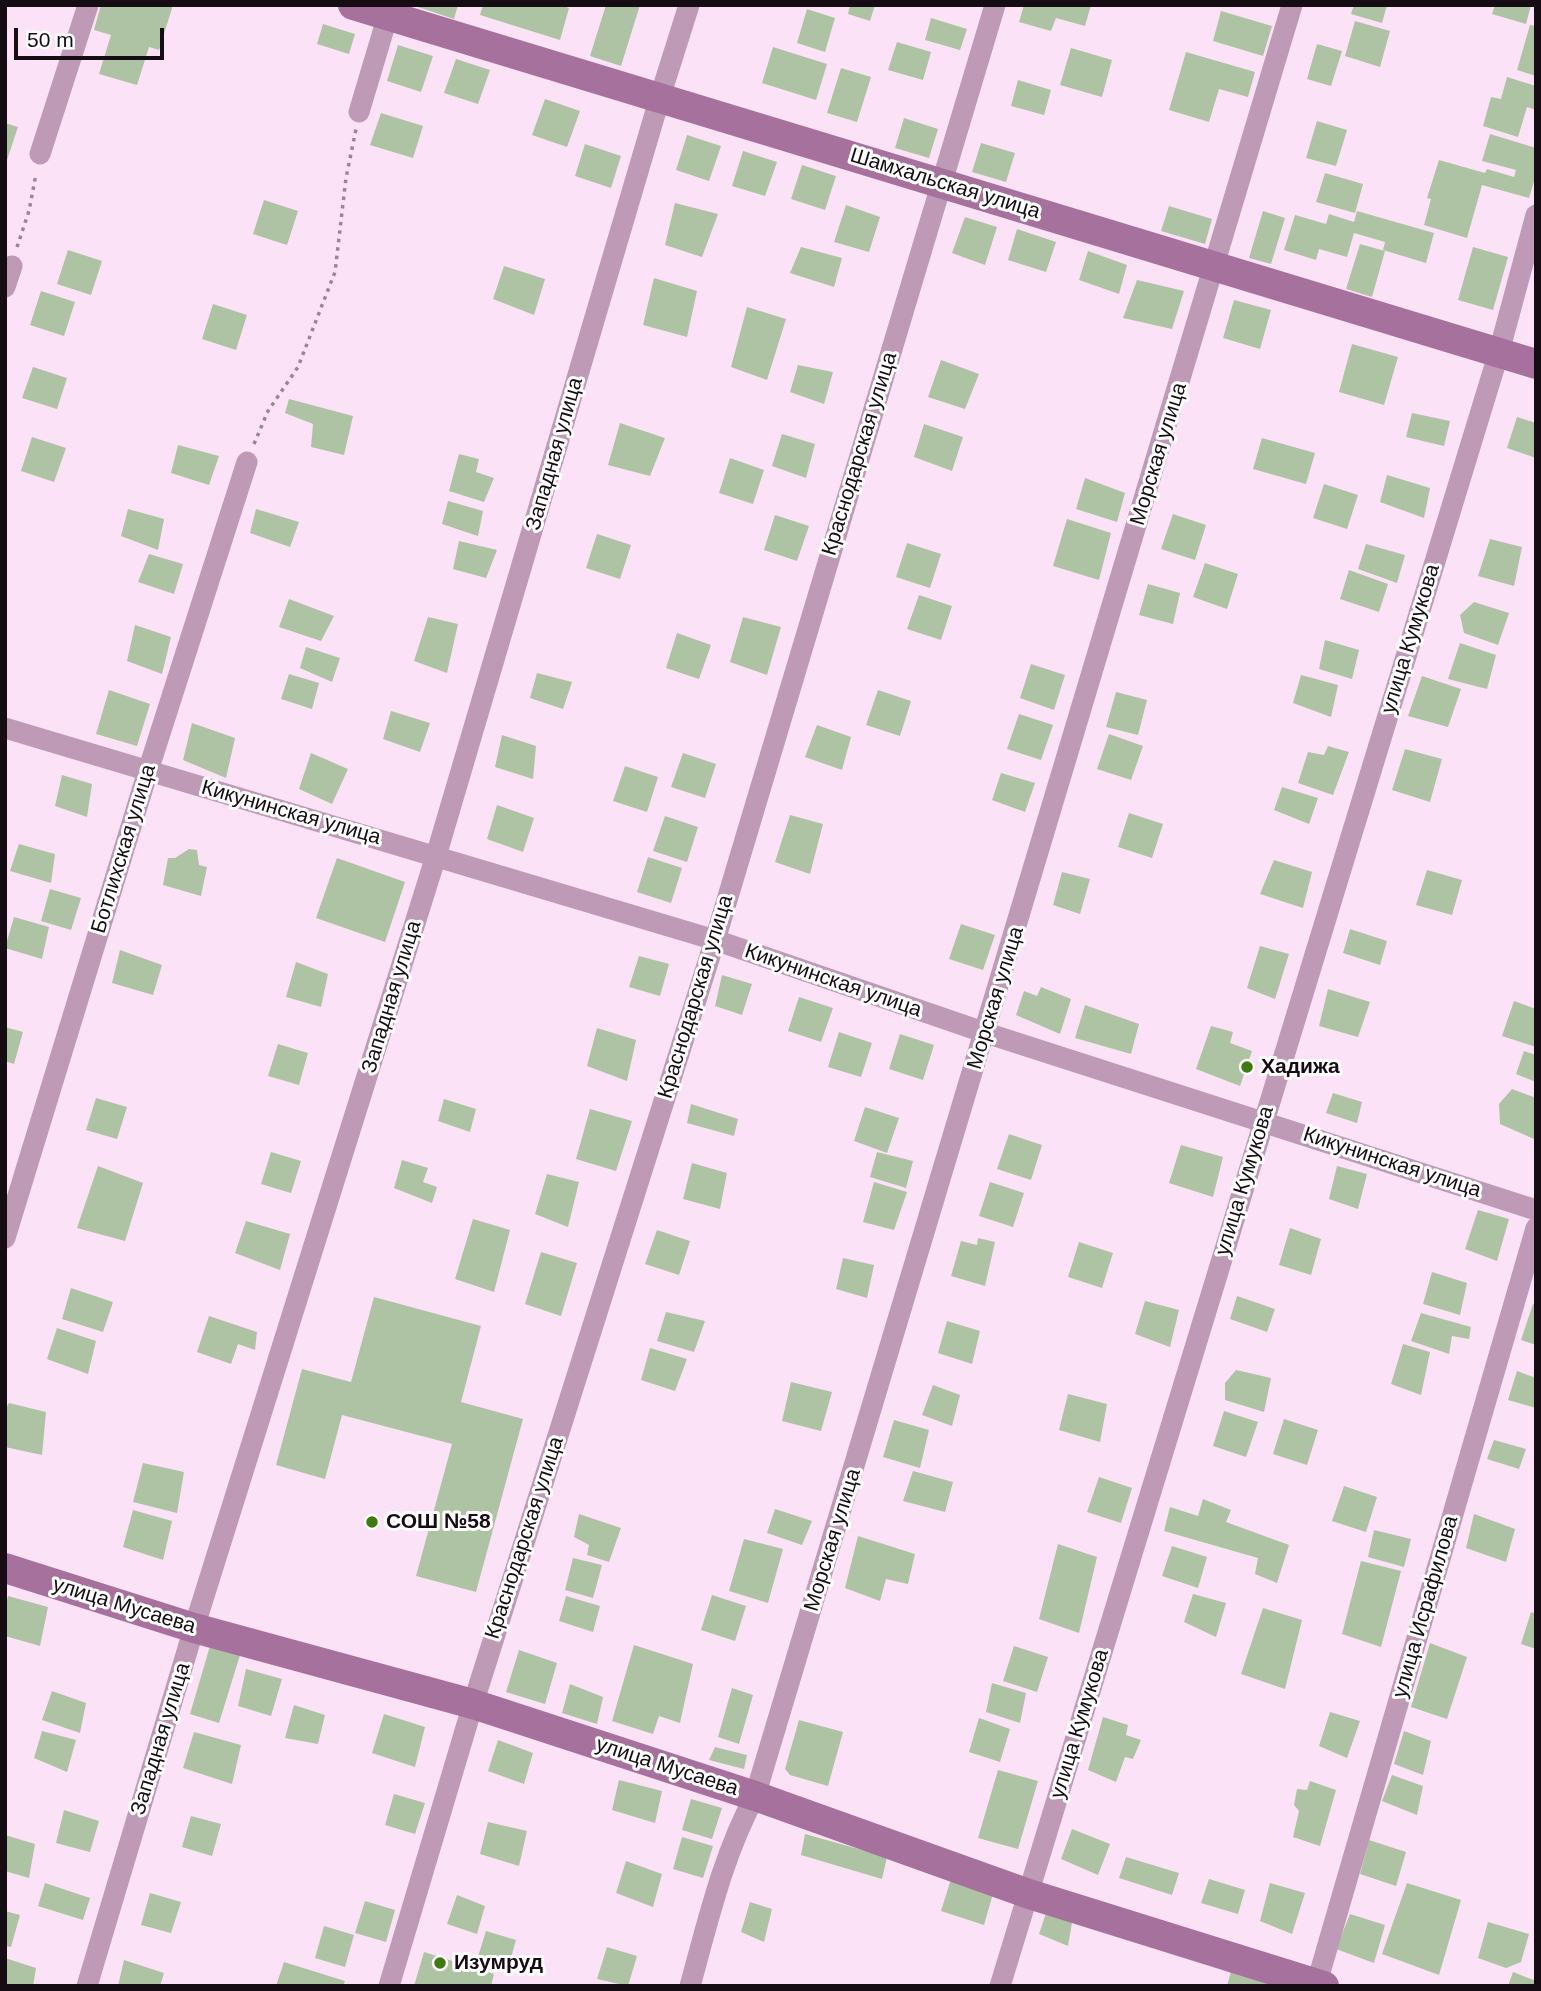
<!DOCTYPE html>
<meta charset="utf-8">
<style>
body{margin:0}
#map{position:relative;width:1541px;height:1991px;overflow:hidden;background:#fce2f7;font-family:Helvetica,sans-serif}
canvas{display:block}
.frame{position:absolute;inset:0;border:7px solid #160c14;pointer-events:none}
.scale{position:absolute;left:14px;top:28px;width:150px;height:32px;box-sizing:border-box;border:4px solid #160c14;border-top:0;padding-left:9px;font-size:21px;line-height:24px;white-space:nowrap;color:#160c14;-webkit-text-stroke:5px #fff;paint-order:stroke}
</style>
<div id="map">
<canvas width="1541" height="1991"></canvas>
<div class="frame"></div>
<div class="scale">50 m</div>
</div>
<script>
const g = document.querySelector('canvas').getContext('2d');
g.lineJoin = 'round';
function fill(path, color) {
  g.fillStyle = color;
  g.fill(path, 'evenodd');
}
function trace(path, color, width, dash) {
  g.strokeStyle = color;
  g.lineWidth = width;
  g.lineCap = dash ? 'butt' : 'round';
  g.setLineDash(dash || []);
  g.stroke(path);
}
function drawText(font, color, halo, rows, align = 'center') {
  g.font = font + ' Helvetica,sans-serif';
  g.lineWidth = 6;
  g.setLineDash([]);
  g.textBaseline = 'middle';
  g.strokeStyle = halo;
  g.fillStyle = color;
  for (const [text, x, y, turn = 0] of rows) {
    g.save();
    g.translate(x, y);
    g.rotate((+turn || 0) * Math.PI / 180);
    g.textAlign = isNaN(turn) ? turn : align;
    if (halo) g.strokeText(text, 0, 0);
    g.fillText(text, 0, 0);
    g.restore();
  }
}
fill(new Path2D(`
 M101,5H173L159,50L149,47L137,85L99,74L111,35L94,30Z
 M418,5H458L454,19L418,7Z
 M483,5H560L569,8L560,40L480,15Z
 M606,5H640L621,66L590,56Z
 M850,5H875L870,21L848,14Z
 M1024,5H1091L1085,26L1056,18L1051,31L1019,22Z
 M1354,5H1387L1382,23L1351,14Z
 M1495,5H1531L1526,24L1492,14Z
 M807,9L835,18L825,52L797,43Z
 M1221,11L1272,26L1263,56L1213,41Z
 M931,18L967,29L960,50L925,40Z
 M1355,21L1390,31L1380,67L1345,56Z
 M323,24L355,34L349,54L317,44Z
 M1530,25L1536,26V76L1517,70Z
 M897,42L931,52L923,80L888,70Z
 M1317,44L1342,51L1331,86L1307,79Z
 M398,45L433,56L421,92L387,81Z
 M773,47L827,64L816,100L762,83Z
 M1071,48L1112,60L1102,97L1060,85Z
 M1186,52L1255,72L1248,97L1219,89L1209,122L1169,110Z
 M456,59L490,70L478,104L444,93Z
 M841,68L871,77L857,122L827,113Z
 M1507,77L1536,86V110L1527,107L1518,137L1483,126L1491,97L1501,99Z
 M1018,80L1051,90L1044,115L1011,106Z
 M545,99L580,111L567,147L532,135Z
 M381,113L423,126L413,158L370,145Z
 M904,118L938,129L929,158L895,148Z
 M1317,121L1347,130L1336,166L1306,158Z
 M5,123L18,127L6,163H5Z
 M1490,134L1536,148V175L1529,198L1482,185L1467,238L1424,225L1431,199L1427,198L1439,160L1485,173L1487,169L1514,177L1516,170L1482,161Z
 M687,135L721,146L709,181L676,170Z
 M981,143L1015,153L1006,182L972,172Z
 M585,144L621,156L611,188L575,176Z
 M743,151L777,162L765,196L732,186Z
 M802,165L836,176L825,210L791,199Z
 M1325,173L1363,184L1355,213L1316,202Z
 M264,200L298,211L287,245L253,234Z
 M675,203L718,214L702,257L665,245Z
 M846,205L880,217L869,252L834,242Z
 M1169,206L1212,219L1205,244L1161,231Z
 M1263,211L1285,218L1271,264L1249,258Z
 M1357,211L1434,233L1426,263L1383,250L1385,242L1354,233L1347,257L1319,249L1316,260L1284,250L1295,215L1326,224L1329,214L1354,222Z
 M965,217L997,227L985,265L952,253Z
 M1017,229L1056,242L1046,272L1008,260Z
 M1360,244L1385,251L1372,297L1346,289Z
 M801,247L842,258L834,287L790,273Z
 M1473,247L1508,257L1493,310L1458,300Z
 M68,250L102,261L91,295L57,284Z
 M1088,251L1127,265L1119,294L1079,280Z
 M504,266L545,279L534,315L493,299Z
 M654,278L697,291L687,337L643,325Z
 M1137,280L1184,291L1172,329L1123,318Z
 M41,291L75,302L64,336L30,325Z
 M1234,300L1271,310L1260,349L1223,338Z
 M213,304L247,315L236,350L202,339Z
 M747,307L786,319L767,380L731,367Z
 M1352,344L1398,357L1384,405L1339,392Z
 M941,360L979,374L965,409L928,397Z
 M798,365L833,372L824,404L790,392Z
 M33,367L67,378L57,409L22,398Z
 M289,399L353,416L344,455L311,447L313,424L285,413Z
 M1412,413L1450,421L1444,446L1406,437Z
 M1517,417L1536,423V458L1507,448Z
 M620,423L665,438L650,476L608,465Z
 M924,424L963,437L952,471L914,457Z
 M782,434L815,444L806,478L772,466Z
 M32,437L66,448L54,482L21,471Z
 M1262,438L1315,453L1306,484L1253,469Z
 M178,445L219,456L209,485L171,473Z
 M459,454L479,459L476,472L494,478L484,502L449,491Z
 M730,458L764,470L753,504L719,493Z
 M1387,475L1430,488L1424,518L1380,502Z
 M1085,478L1125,493L1117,522L1076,509Z
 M1324,484L1358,495L1347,529L1313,518Z
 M448,501L483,511L478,536L442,524Z
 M128,509L164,519L158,550L121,536Z
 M256,509L299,522L290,547L250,533Z
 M1173,514L1206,525L1195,560L1161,549Z
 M775,515L809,526L797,561L764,550Z
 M1067,519L1111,533L1099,580L1053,566Z
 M597,534L631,545L620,579L586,568Z
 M1490,539L1522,547L1514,586L1478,576Z
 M459,541L497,550L486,578L453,569Z
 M907,543L941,554L930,588L896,577Z
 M1366,544L1405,555L1397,583L1358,569Z
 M149,554L183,564L174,594L138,582Z
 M1205,563L1238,574L1227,609L1193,597Z
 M1349,570L1388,584L1379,612L1340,599Z
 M1148,584L1180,593L1173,624L1139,615Z
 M919,595L952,606L941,640L907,629Z
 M289,599L334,616L321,641L279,627Z
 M1474,602L1509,613L1498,645L1464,633L1460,615Z
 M428,617L458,624L447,673L414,661Z
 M743,617L781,627L767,675L730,662Z
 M135,625L171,637L162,674L127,661Z
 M677,633L711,645L699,679L666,668Z
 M1325,640L1359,650L1352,679L1319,669Z
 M1460,643L1496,655L1487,689L1448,679Z
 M306,647L340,658L332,682L300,668Z
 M1031,664L1065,675L1054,710L1020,698Z
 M537,673L572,682L563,709L530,698Z
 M289,674L319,683L312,709L281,699Z
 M1301,675L1338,685L1331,717L1293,703Z
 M1422,676L1461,689L1448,727L1408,716Z
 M109,690L150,704L137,746L96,734Z
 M878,690L911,701L900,736L866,725Z
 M1116,692L1147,700L1138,735L1106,727Z
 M391,711L430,723L420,752L383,739Z
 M1019,714L1053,725L1041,760L1007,749Z
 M192,723L235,738L226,778L183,760Z
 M817,725L851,737L842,770L805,757Z
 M1109,734L1143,746L1131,780L1097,769Z
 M502,735L536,746L533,779L495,767Z
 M1328,746L1349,752L1333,795L1298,783L1308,752L1324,755Z
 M1405,749L1442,759L1430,802L1392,790Z
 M311,753L348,769L332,804L299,789Z
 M683,753L716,764L705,798L671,787Z
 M625,766L658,777L647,812L613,801Z
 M1001,773L1035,783L1025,812L992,800Z
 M62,775L92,784L87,817L55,806Z
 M1282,787L1318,798L1309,824L1274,810Z
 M497,805L534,818L523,852L487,839Z
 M1129,813L1163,824L1152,858L1118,847Z
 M790,815L823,824L810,874L775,862Z
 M665,816L698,827L687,862L653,851Z
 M19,844L55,854L51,883L10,871Z
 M189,849L197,850L199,865L207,867L201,896L163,885L168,858H175Z
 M648,857L682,868L671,903L637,892Z
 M337,858L405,882L385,942L316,918Z
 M1274,860L1312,872L1303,908L1260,894Z
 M1427,870L1462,880L1452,915L1416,905Z
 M1062,872L1090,879L1080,914L1053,905Z
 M50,889L81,898L71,930L41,921Z
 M14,917L49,927L42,959L5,948Z
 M961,924L995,935L983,970L949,959Z
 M1350,929L1387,941L1380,965L1343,953Z
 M1260,946L1289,954L1275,999L1247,988Z
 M120,950L162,965L153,995L112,983Z
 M639,956L669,964L660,996L629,987Z
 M296,962L328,974L321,1007L286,997Z
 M722,975L752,984L742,1015L715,1006Z
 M1041,987L1071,999L1060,1034L1016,1015L1024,991L1037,996Z
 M1328,989L1370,1002L1358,1037L1319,1026Z
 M799,997L833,1008L821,1042L788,1031Z
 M1514,1001L1536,1009V1047L1502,1036Z
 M1085,1005L1139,1024L1131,1054L1075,1038Z
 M1211,1026L1233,1032L1230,1043L1252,1051L1240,1086L1196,1069Z
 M5,1027L23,1032L14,1064L5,1061Z
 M597,1028L636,1040L627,1081L587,1066Z
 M839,1032L872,1043L861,1077L828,1067Z
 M900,1034L934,1045L923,1080L889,1069Z
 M278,1044L308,1053L299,1085L268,1076Z
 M1524,1051L1536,1055V1082L1516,1074Z
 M1512,1089L1536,1098L1534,1139L1500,1124L1499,1104Z
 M1333,1093L1362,1102L1357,1123L1326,1113Z
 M96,1098L127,1107L117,1139L86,1130Z
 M444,1099L476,1109L470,1132L438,1121Z
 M691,1104L738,1119L734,1136L687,1123Z
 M865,1107L899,1118L887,1153L854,1141Z
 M590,1109L632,1121L616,1171L576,1159Z
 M1009,1134L1042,1145L1031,1180L997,1169Z
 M1181,1145L1223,1157L1213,1197L1169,1183Z
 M271,1152L301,1161L291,1193L261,1184Z
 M877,1152L913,1161L906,1188L870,1177Z
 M402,1160L428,1168L423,1182L437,1187L432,1203L394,1188Z
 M692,1163L727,1173L720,1209L683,1199Z
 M98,1166L143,1183L125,1241L77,1228Z
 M1337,1166L1367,1174L1358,1209L1329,1199Z
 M547,1174L579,1182L568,1227L535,1214Z
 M874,1182L907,1192L894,1230L863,1222Z
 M990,1182L1024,1193L1013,1227L979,1216Z
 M1478,1210L1509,1219L1497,1261L1465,1249Z
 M473,1219L510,1230L494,1292L455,1279Z
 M246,1221L290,1234L280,1270L235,1253Z
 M1290,1228L1321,1239L1311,1275L1279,1265Z
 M657,1230L690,1241L679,1275L645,1264Z
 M978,1238L995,1242L985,1286L951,1276L961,1241L977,1245Z
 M1079,1242L1113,1253L1102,1288L1068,1277Z
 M541,1252L577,1263L561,1316L525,1304Z
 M843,1258L874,1265L867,1298L836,1289Z
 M1432,1272L1467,1283L1460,1315L1423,1304Z
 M71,1288L113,1302L103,1332L62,1319Z
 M1237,1296L1275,1309L1267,1332L1230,1319Z
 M374,1297L481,1326L461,1402L523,1419L476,1592L416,1576L452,1444L342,1415L325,1479L276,1465L302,1369L351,1382Z
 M1145,1301L1179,1310L1170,1347L1135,1334Z
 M1533,1304L1536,1305V1345L1521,1340Z
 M666,1312L705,1321L694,1352L657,1341Z
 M1421,1313L1471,1327L1469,1339L1452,1336L1449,1354L1411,1341Z
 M209,1316L257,1332L255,1350L238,1344L231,1364L197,1352Z
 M947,1321L980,1331L972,1364L938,1353Z
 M57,1328L96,1341L88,1374L47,1359Z
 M1403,1344L1430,1352L1421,1395L1391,1384Z
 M650,1348L687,1359L675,1391L641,1380Z
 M1236,1370L1271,1378L1264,1412L1225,1400V1383Z
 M1517,1371L1536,1378V1408L1508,1400Z
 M791,1382L832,1392L821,1431L782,1421Z
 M933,1385L960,1395L952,1426L922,1415Z
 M1068,1394L1107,1404L1100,1442L1059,1430Z
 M9,1403L46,1412L42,1455L5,1447V1410Z
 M1224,1411L1258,1422L1246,1457L1213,1446Z
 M1284,1419L1318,1430L1307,1465L1273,1454Z
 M894,1420L929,1430L920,1468L883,1457Z
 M1494,1440L1526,1449L1519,1469L1487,1459Z
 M143,1463L184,1472L177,1513L133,1502Z
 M913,1471L953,1482L945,1512L903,1501Z
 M1099,1477L1132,1488L1121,1523L1087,1512Z
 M1344,1486L1377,1497L1366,1532L1332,1521Z
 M1203,1499L1231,1510L1226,1522L1289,1545L1277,1583L1255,1574L1258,1558L1164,1531L1170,1507L1198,1516Z
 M775,1509L812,1521L802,1545L767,1533Z
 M133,1510L172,1521L163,1560L123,1547Z
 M579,1514L621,1528L609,1562L587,1555L589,1545L574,1537Z
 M1474,1514L1515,1529L1506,1562L1466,1548Z
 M1374,1530L1411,1539L1404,1567L1368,1557Z
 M858,1536L915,1554L908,1584L886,1579L880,1601L845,1588Z
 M744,1539L783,1549L768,1603L729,1591Z
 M1058,1544L1097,1557L1079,1633L1039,1619Z
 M1172,1546L1207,1557L1198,1588L1162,1576Z
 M573,1558L602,1565L593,1598L565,1590Z
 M1361,1561L1401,1571L1381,1647L1342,1634Z
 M1193,1594L1226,1603L1216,1637L1184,1622Z
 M712,1595L746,1606L735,1641L701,1630Z
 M8,1596L48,1607L40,1646L5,1636V1609Z
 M566,1596L600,1606L593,1632L559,1621Z
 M1263,1608L1302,1620L1285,1689L1241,1674Z
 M1531,1612L1536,1614V1649L1521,1644Z
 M1430,1643L1467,1657L1447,1719L1411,1707Z
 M634,1645L693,1664L680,1723L659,1716L653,1734L612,1721Z
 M210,1646L240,1655L219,1723L190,1714Z
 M1014,1646L1048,1657L1037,1692L1003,1681Z
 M519,1650L557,1663L545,1704L506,1692Z
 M246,1669L282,1679L271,1716L238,1706Z
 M992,1683L1026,1693L1020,1723L986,1712Z
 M570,1684L603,1697L597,1724L562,1713Z
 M732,1688L753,1695L739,1744L718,1737Z
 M52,1691L86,1703L80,1733L42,1720Z
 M294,1705L325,1715L318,1744L285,1738Z
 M1330,1712L1360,1721L1347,1758L1319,1746Z
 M384,1714L425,1727L415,1767L372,1753Z
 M1103,1717L1128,1725L1126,1735L1141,1740L1133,1759L1125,1757L1116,1782L1088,1770Z
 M979,1718L1010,1729L1000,1762L969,1752Z
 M799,1720L843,1732L828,1786L790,1775L785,1769Z
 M42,1731L76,1740L67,1772L34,1758Z
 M1404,1731L1431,1741L1423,1775L1394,1764Z
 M194,1732L241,1745L232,1784L183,1768Z
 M498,1740L533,1753L524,1784L488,1771Z
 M715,1747L747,1755L744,1769L709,1760Z
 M998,1770L1038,1781L1018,1849L978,1838Z
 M1392,1775L1423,1786L1417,1815L1382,1801Z
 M619,1780L662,1791L655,1823L612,1810Z
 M1310,1781L1336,1790L1320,1846L1293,1837L1299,1811L1294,1805L1297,1789L1307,1790Z
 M394,1794L425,1803L415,1834L385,1825Z
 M691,1799L722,1808L712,1839L682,1830Z
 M64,1810L99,1821L90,1852L56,1843Z
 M191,1816L221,1824L212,1856L182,1847Z
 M488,1822L527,1831L519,1866L480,1854Z
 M1072,1829L1110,1844L1098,1875L1061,1859Z
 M805,1834L887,1857L882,1879L801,1855Z
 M5,1835L35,1844L29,1878L5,1871Z
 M682,1837L713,1846L703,1878L673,1869Z
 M1369,1840L1406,1852L1396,1886L1360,1874Z
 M1126,1857L1179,1873L1172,1895L1119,1878Z
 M626,1861L662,1874L653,1907L616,1893Z
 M951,1879L994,1890L984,1925L941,1911Z
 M1209,1879L1245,1890L1238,1914L1201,1903Z
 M45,1883L90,1898L83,1920L38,1906Z
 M1270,1883L1305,1893L1292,1934L1260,1921Z
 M1407,1883L1461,1900L1439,1975L1382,1954Z
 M150,1893L181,1902L171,1933L141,1925Z
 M457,1895L485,1906L477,1934L447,1924Z
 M365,1901L395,1910L386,1942L355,1933Z
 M750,1902L772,1909L764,1942L741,1932Z
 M1048,1907L1073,1917L1068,1946L1039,1934Z
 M5,1911L20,1915L11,1947L5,1946Z
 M1350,1914L1385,1925L1374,1963L1336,1949Z
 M1488,1922L1529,1934L1521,1962L1506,1968L1478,1958Z
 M324,1926L354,1935L345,1967L315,1958Z
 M486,1931L516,1940L507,1972L476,1963Z
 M607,1947L637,1956L628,1986L597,1979Z
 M424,1952L494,1974L491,1986H414Z
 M5,1958L36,1968L33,1986H5Z
 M124,1960L164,1973L160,1986H118Z
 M1234,1960L1273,1971L1269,1986H1227Z
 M284,1962L345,1981L343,1986H276Z
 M1513,1972L1536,1981V1986H1508Z`), '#aec3a4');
trace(new Path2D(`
 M17,247L29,211L36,174
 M254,444L268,411L298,367L335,272L346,178L356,129`), '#998695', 3.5, [3.5, 5]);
trace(new Path2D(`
 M359,112L391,5
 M40,154L88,5
 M5,287L12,266
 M5,728L715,940L986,1033L1536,1210
 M5,1238L148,771L247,462
 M87,1986L194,1628L436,856L660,97L689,5
 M389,1986L473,1704L715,940L995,5
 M690,1986C708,1921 723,1855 755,1796L1292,5
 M1000,1986L1499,352L1536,215
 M1316,1986L1536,1228`), '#be9ab7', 21);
trace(new Path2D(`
 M353,5C748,124 1143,241 1536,364
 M5,1568L194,1628L473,1704L755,1796L1029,1894L1324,1986`), '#a6729d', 30);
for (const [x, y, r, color] of [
 [1247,1067,7,"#3e7911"],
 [372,1522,7,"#3e7911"],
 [440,1963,7,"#3e7911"]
]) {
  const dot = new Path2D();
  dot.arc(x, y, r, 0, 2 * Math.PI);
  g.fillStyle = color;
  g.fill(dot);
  trace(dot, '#fff', 2.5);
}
drawText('21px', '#160c14', '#fff', [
 ["Шамхальская улица",945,184,17],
 ["Западная улица",555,454,-74],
 ["Краснодарская улица",860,454,-73],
 ["Морская улица",1159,454,-73],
 ["улица Кумукова",1411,639,-73],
 ["Кикунинская улица",291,813,16],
 ["Ботлихская улица",124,849,-73],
 ["Кикунинская улица",833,981,19],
 ["Западная улица",392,997,-73],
 ["Краснодарская улица",696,997,-73],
 ["Морская улица",996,998,-73],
 ["Кикунинская улица",1392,1163,18],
 ["улица Кумукова",1245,1181,-73],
 ["Краснодарская улица",525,1538,-72],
 ["Морская улица",833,1540,-73],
 ["улица Мусаева",124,1606,17],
 ["улица Исрафилова",1426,1607,-74],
 ["улица Кумукова",1080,1724,-73],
 ["Западная улица",161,1739,-73],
 ["улица Мусаева",667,1767,18]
]);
drawText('bold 21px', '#160c14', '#fff', [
 ["Хадижа",1261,1067],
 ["СОШ №58",386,1522],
 ["Изумруд",454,1963]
], 'left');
</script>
